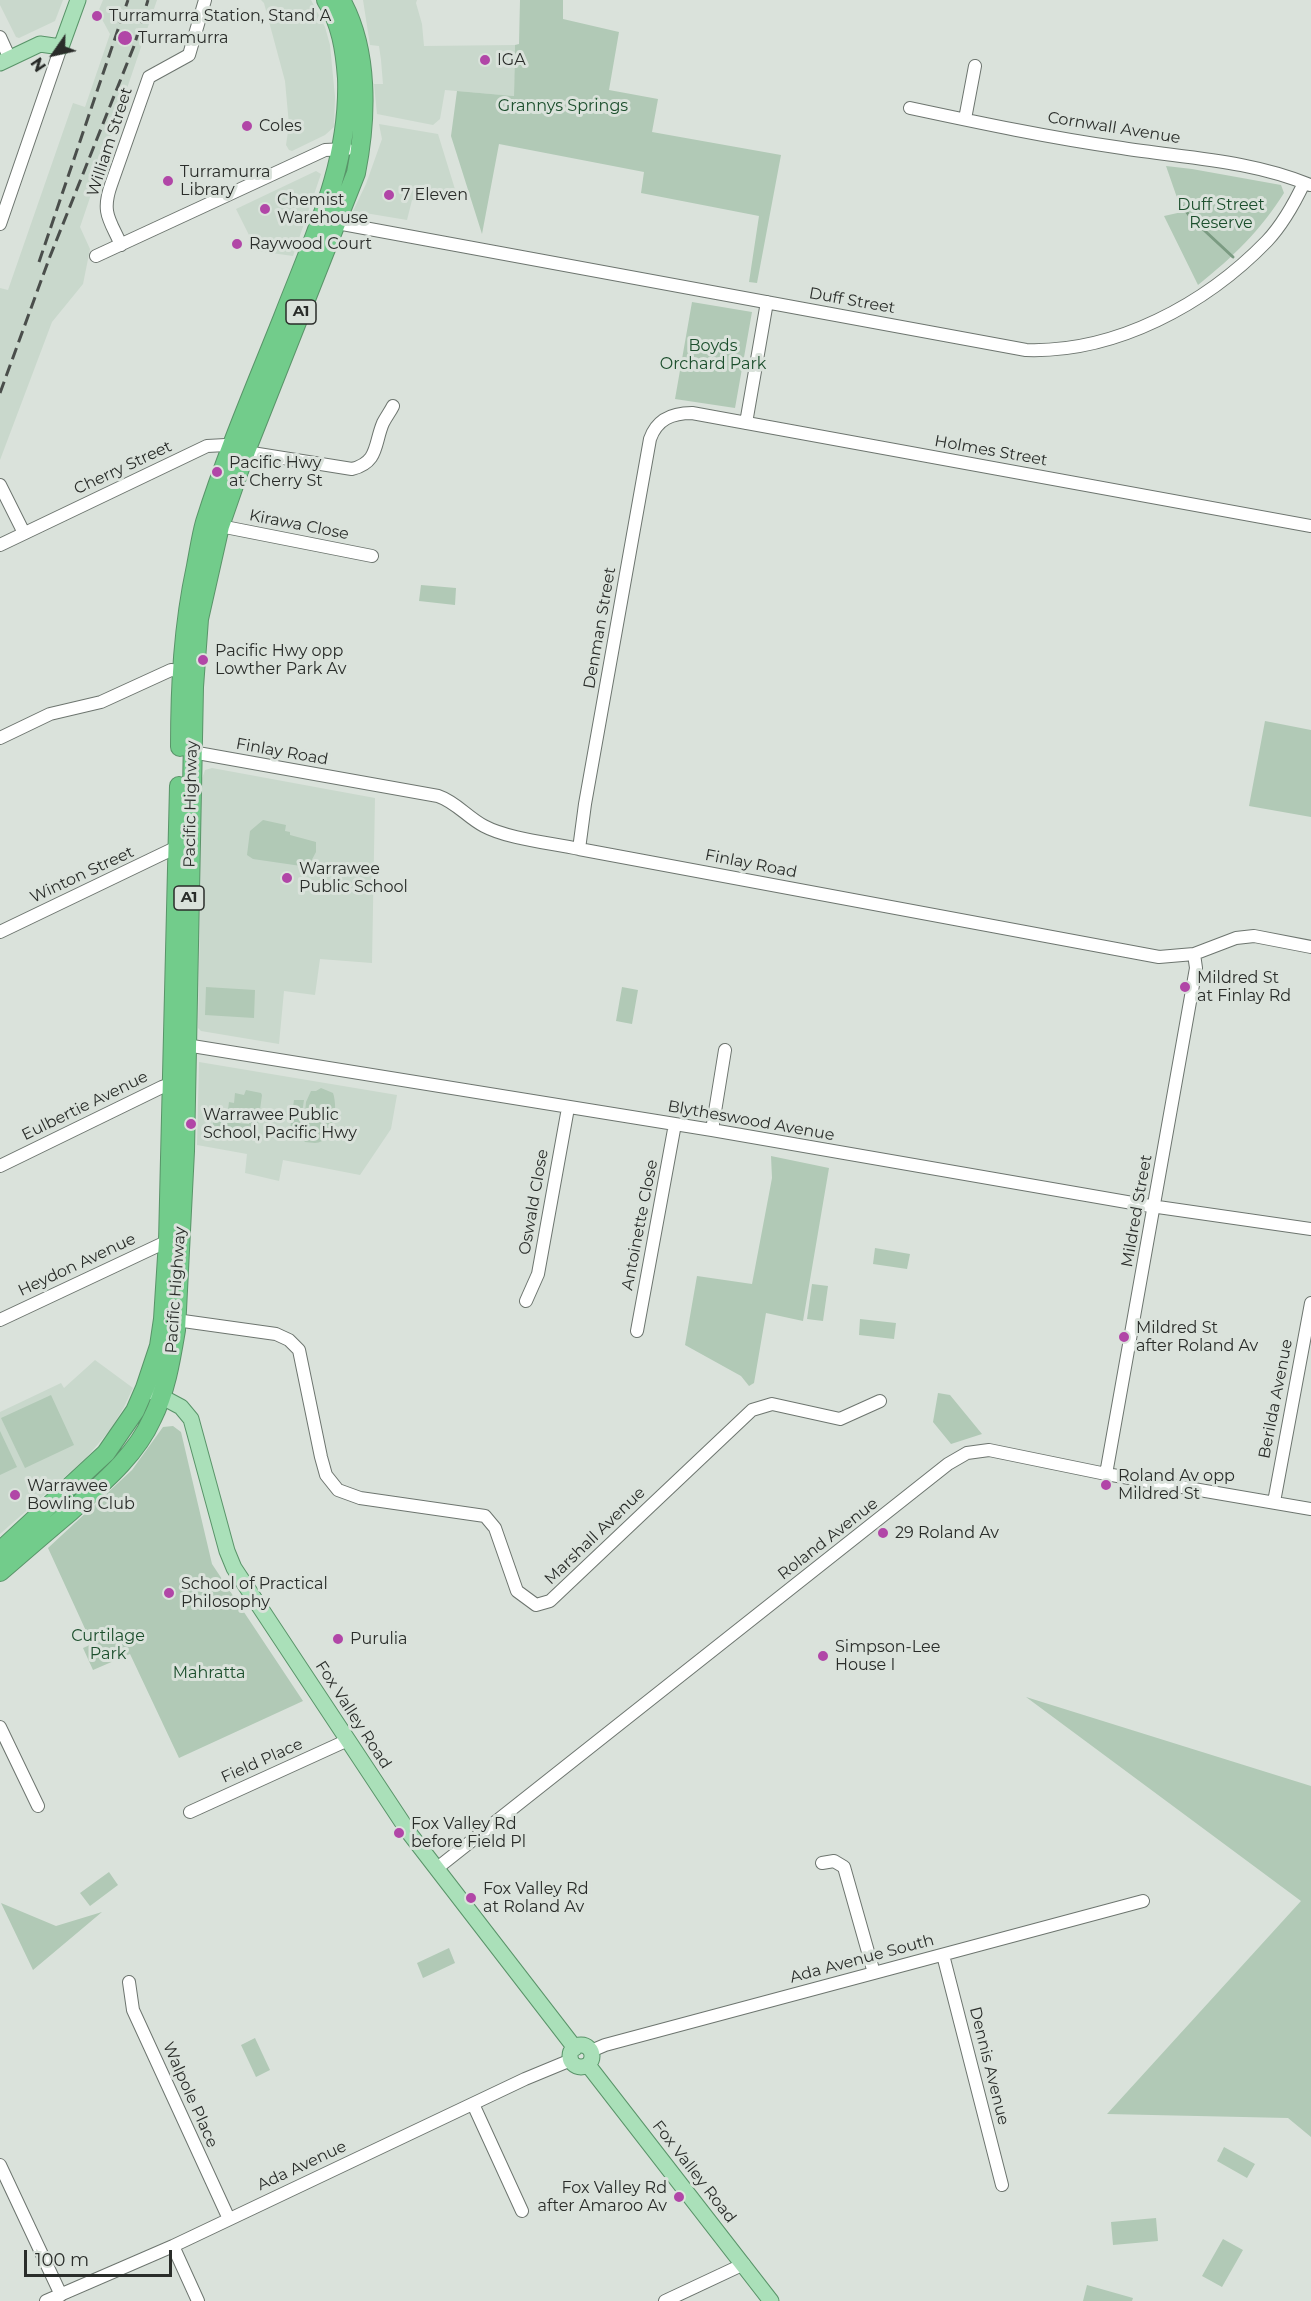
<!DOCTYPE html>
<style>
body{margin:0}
#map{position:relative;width:1311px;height:2301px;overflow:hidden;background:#dae2db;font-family:Montserrat,sans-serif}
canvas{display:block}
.north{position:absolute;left:24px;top:24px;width:60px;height:60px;-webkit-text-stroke:4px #dae2db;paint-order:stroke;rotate:236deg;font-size:16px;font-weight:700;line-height:24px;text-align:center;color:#2a2d2a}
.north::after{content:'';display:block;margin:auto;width:21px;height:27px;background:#2a2d2a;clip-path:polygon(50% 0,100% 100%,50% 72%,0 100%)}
.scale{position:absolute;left:24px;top:2250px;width:148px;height:27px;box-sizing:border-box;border:3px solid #2a2d2a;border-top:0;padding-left:8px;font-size:18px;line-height:21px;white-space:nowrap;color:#2a2d2a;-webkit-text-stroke:4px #dae2db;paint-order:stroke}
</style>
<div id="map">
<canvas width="1311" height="2301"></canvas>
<div class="north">N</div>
<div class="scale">100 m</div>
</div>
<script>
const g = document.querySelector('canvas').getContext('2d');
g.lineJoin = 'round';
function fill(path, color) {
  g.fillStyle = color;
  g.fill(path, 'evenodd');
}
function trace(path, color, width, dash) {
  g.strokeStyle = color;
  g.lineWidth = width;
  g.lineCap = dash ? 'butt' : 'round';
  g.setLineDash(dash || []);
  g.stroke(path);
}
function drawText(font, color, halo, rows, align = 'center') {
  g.font = font + ' Montserrat,sans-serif';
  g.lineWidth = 6;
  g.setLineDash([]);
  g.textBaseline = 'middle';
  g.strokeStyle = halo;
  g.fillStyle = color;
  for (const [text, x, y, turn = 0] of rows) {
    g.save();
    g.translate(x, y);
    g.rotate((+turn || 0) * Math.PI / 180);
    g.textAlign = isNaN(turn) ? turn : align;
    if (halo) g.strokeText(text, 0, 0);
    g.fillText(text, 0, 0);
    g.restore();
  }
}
fill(new Path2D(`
 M0,0H63L55,21L19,38L16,37L0,5Z
 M103,0H157L80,227L90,249L83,284L52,322L0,460V288L8,290L73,103L85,107L110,34L98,12Z
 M261,0H311L325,27L330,45L335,97L334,127L325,135L292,151L289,150L286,145L289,125L285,81L264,3Z
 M363,0H417L416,3L422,24L424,46L515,45L514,96L445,90L440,119L433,125L377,114L374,84H383L381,60L379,46L370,45Z
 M379,124L438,134L458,199L418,193L417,201L412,200L407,220L353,211L366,184L382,139Z
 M316,171L321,174L293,256L257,251L236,209Z
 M212,768L375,798L372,963L320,959L315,995L284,991L279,1044L201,1031L198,1028L202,779L205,770Z
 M199,1062L397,1095L391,1129L360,1175L283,1160L279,1181L245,1173L247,1154L197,1145Z
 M95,1360L133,1388L124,1407L111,1429L85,1459L0,1534V1412L61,1383L64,1388Z`), '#c9d8cc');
fill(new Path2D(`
 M520,0H563V19L619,32L609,90L658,99L652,132L781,155L757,283L749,282L759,216L641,193L644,172L499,144L482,234L451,136L457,91L514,96L515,45L519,44Z
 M1166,166L1192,169L1281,185L1284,193C1260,231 1233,257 1198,285L1164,216L1182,212Z
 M692,302L752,312L735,408L675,399Z
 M421,585L456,588L455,605L419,601Z
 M1265,721L1311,730V817L1249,806Z
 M263,820L286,825L285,831L290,832V835L316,842V852L308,867L253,859L247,855L250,831Z
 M206,987L255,990L254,1018L205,1015Z
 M622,987L638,990L632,1024L616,1021Z
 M321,1088L333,1093C338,1107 335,1142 315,1143C312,1143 308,1142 305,1142L300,1136L303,1134L306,1102L311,1091H316Z
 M246,1090L261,1093L262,1095L257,1132L213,1126V1121L249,1124L251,1114L228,1110L229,1102L234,1103L235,1093L244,1095Z
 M294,1100H304L299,1133L294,1138L289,1137Z
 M771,1156L829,1168L803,1321L766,1313L754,1383L749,1386L741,1376L685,1345L697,1276L752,1284L772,1178Z
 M875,1248L910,1254L907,1269L873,1264Z
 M812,1284L828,1286L823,1321L807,1319Z
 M860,1319L896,1323L894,1339L859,1335Z
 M938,1393L950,1395L982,1434L951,1444L933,1422Z
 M51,1395L74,1445L25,1468L1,1418Z
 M173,1426L181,1432L212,1564L303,1701L179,1758L130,1654L93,1670L83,1648L92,1644L48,1548L132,1470L163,1427Z
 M0,1431L17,1467L0,1475Z
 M1026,1697L1311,1786V2137L1288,2118L1107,2114L1301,1901Z
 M109,1872L118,1885L90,1906L80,1893Z
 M1,1903L56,1926L102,1912L33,1970Z
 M449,1948L455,1963L423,1978L417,1963Z
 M255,2038L270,2070L256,2077L241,2045Z
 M1224,2147L1255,2164L1247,2178L1217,2161Z
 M1156,2218L1158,2241L1113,2245L1111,2222Z
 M1223,2239L1243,2250L1222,2287L1202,2276Z
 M1087,2285L1133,2298L1132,2301H1083Z`), '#b1c9b6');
trace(new Path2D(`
 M1181,204L1191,218L1233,257`), '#7b9b82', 3);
const minor = new Path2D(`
 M0,37L10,59
 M910,108C980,123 1051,138 1122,148C1185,158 1250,160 1310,185
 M965,119L975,66
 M337,223L1026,350C1116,353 1206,304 1267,241C1283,224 1294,204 1304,183
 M0,224L61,47
 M121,245C110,220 101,213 111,185L149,77L189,55L205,0
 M96,256L325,150L347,149
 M746,423L767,302
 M0,485L24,533
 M220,526L372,556
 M0,545L207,446L226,445L252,453L352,469C379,462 374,444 383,423C386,417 390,412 393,406
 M0,738L50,714L101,702L171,670L181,671
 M192,752L438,796C456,802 467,817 484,826C508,839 552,843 579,849L1159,957L1194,954L1236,938L1254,936L1311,947
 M579,849L585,804L650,439C657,419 672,413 692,413L1311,526
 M0,932L177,847
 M186,1045L712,1130L1144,1205L1311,1229
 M712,1130L725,1050
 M0,1166L162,1087L177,1082
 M526,1301L538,1274L568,1108
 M0,1320L168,1241
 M176,1320L276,1334L289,1340L299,1350L321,1457L326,1475L338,1490L360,1498L485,1516L495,1528L517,1591L536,1605L550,1601L752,1410L772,1404L840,1419L880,1401
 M637,1331L675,1124
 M1106,1474L1196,968L1194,954
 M1274,1502L1311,1303
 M0,1727L38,1806
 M190,1812L348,1740
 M822,1863L834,1861L844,1867L874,1973
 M436,1869L948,1464L967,1453L989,1450L1106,1474L1311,1509
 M943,1955L1002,2185
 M129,1982L133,2010L229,2219
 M591,2051L605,2045L1143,1901
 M473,2104L522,2211
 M0,2165L61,2295
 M173,2246L198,2301
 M46,2301L173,2246L525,2079L571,2060
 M665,2301L744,2264`);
const major = new Path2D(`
 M0,63L40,44L61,47L78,0
 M151,1391L181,1407L191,1419L227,1551L234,1568L410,1834L575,2048
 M570 2056a11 11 0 1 1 22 0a11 11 0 1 1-22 0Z
 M588,2065L771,2301`);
const highway = new Path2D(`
 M180,747C180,685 183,626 196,566C199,551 201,536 205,522C227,452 256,385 283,317C313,239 350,164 347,78C345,51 341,23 326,0
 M0,1551L106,1453L135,1411L145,1388L159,1346L163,1319L168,1241L179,786
 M0,1572C23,1552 46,1532 70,1512C100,1485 135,1457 152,1419C166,1391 171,1360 176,1330L185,1151L194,687L199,619L220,526L246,451L356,173C367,118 369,50 341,0`);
trace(minor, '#6d756f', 14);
trace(major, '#599469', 17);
trace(highway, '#599469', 20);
trace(minor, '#fff', 12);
trace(major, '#aae0b9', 15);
trace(highway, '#72cc8b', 18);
trace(new Path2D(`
 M39,262L128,0
 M0,393L49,259L134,46L148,0`), '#4a4e4b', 3, [12, 6]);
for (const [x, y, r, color] of [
 [97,16,6,"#b146a7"],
 [125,38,8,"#b146a7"],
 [485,60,6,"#b146a7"],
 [247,126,6,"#b146a7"],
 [168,181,6,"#b146a7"],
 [389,195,6,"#b146a7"],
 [265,209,6,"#b146a7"],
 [237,244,6,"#b146a7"],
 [217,472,6,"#b146a7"],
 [203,660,6,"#b146a7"],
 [287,878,6,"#b146a7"],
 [1185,987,6,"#b146a7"],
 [191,1124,6,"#b146a7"],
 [1124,1337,6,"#b146a7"],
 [1106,1485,6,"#b146a7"],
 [15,1495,6,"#b146a7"],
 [883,1533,6,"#b146a7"],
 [169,1593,6,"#b146a7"],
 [338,1639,6,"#b146a7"],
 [823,1656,6,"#b146a7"],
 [399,1833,6,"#b146a7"],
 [471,1898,6,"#b146a7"],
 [679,2197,6,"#b146a7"]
]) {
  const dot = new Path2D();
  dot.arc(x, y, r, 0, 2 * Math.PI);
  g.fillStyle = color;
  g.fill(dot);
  trace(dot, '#dae2db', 2);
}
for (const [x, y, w] of [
 [301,312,30],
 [189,898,30]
]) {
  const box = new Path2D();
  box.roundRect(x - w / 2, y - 12, w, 24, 4.5);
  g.fillStyle = '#dae2db';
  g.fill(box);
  trace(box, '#2a2d2a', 1.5);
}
drawText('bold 15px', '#2a2d2a', null, [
 ["A1",301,312],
 ["A1",189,898]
]);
drawText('16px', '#2a2d2a', '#dae2db', [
 ["Turramurra Station, Stand A",109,16],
 ["Turramurra",138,38],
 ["IGA",497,60],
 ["Coles",259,126],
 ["Turramurra",180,172],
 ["Library",180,190],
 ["7 Eleven",401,195],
 ["Chemist",277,200],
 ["Warehouse",277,218],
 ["Raywood Court",249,244],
 ["Pacific Hwy",229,463],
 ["at Cherry St",229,481],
 ["Pacific Hwy opp",215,651],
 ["Lowther Park Av",215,669],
 ["Warrawee",299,869],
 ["Public School",299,887],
 ["Mildred St",1197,978],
 ["at Finlay Rd",1197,996],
 ["Warrawee Public",203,1115],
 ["School, Pacific Hwy",203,1133],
 ["Mildred St",1136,1328],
 ["after Roland Av",1136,1346],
 ["Roland Av opp",1118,1476],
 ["Mildred St",1118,1494],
 ["Warrawee",27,1486],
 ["Bowling Club",27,1504],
 ["29 Roland Av",895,1533],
 ["School of Practical",181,1584],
 ["Philosophy",181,1602],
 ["Purulia",350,1639],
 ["Simpson-Lee",835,1647],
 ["House I",835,1665],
 ["Fox Valley Rd",411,1824],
 ["before Field Pl",411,1842],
 ["Fox Valley Rd",483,1889],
 ["at Roland Av",483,1907],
 ["Fox Valley Rd",667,2188,"right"],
 ["after Amaroo Av",667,2206,"right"]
], 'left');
drawText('16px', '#1c4f2d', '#dae2db', [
 ["Grannys Springs",563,106],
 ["Duff Street",1221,205],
 ["Reserve",1221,223],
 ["Boyds",713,346],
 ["Orchard Park",713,364],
 ["Curtilage",108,1636],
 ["Park",108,1654],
 ["Mahratta",209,1673]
]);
drawText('16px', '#2a2d2a', '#dae2db', [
 ["Cornwall Avenue",1114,128,9],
 ["William Street",110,142,-72],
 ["Duff Street",852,301,10],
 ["Holmes Street",991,451,10],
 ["Cherry Street",123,468,-25],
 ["Kirawa Close",299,525,11],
 ["Denman Street",600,628,-80],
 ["Finlay Road",282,752,10],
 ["Pacific Highway",191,804,-89],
 ["Finlay Road",751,864,11],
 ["Winton Street",82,875,-25],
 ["Eulbertie Avenue",85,1106,-26],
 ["Blytheswood Avenue",751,1121,10],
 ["Oswald Close",534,1202,-80],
 ["Mildred Street",1137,1211,-80],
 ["Antoinette Close",640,1225,-79],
 ["Heydon Avenue",77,1265,-25],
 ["Pacific Highway",176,1290,-86],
 ["Berilda Avenue",1276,1399,-79],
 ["Marshall Avenue",595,1536,-44],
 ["Roland Avenue",828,1539,-38],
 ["Fox Valley Road",353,1715,57],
 ["Field Place",262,1761,-24],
 ["Ada Avenue South",862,1959,-15],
 ["Dennis Avenue",989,2066,76],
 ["Walpole Place",190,2095,66],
 ["Ada Avenue",302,2166,-25],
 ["Fox Valley Road",694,2172,52]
]);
</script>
